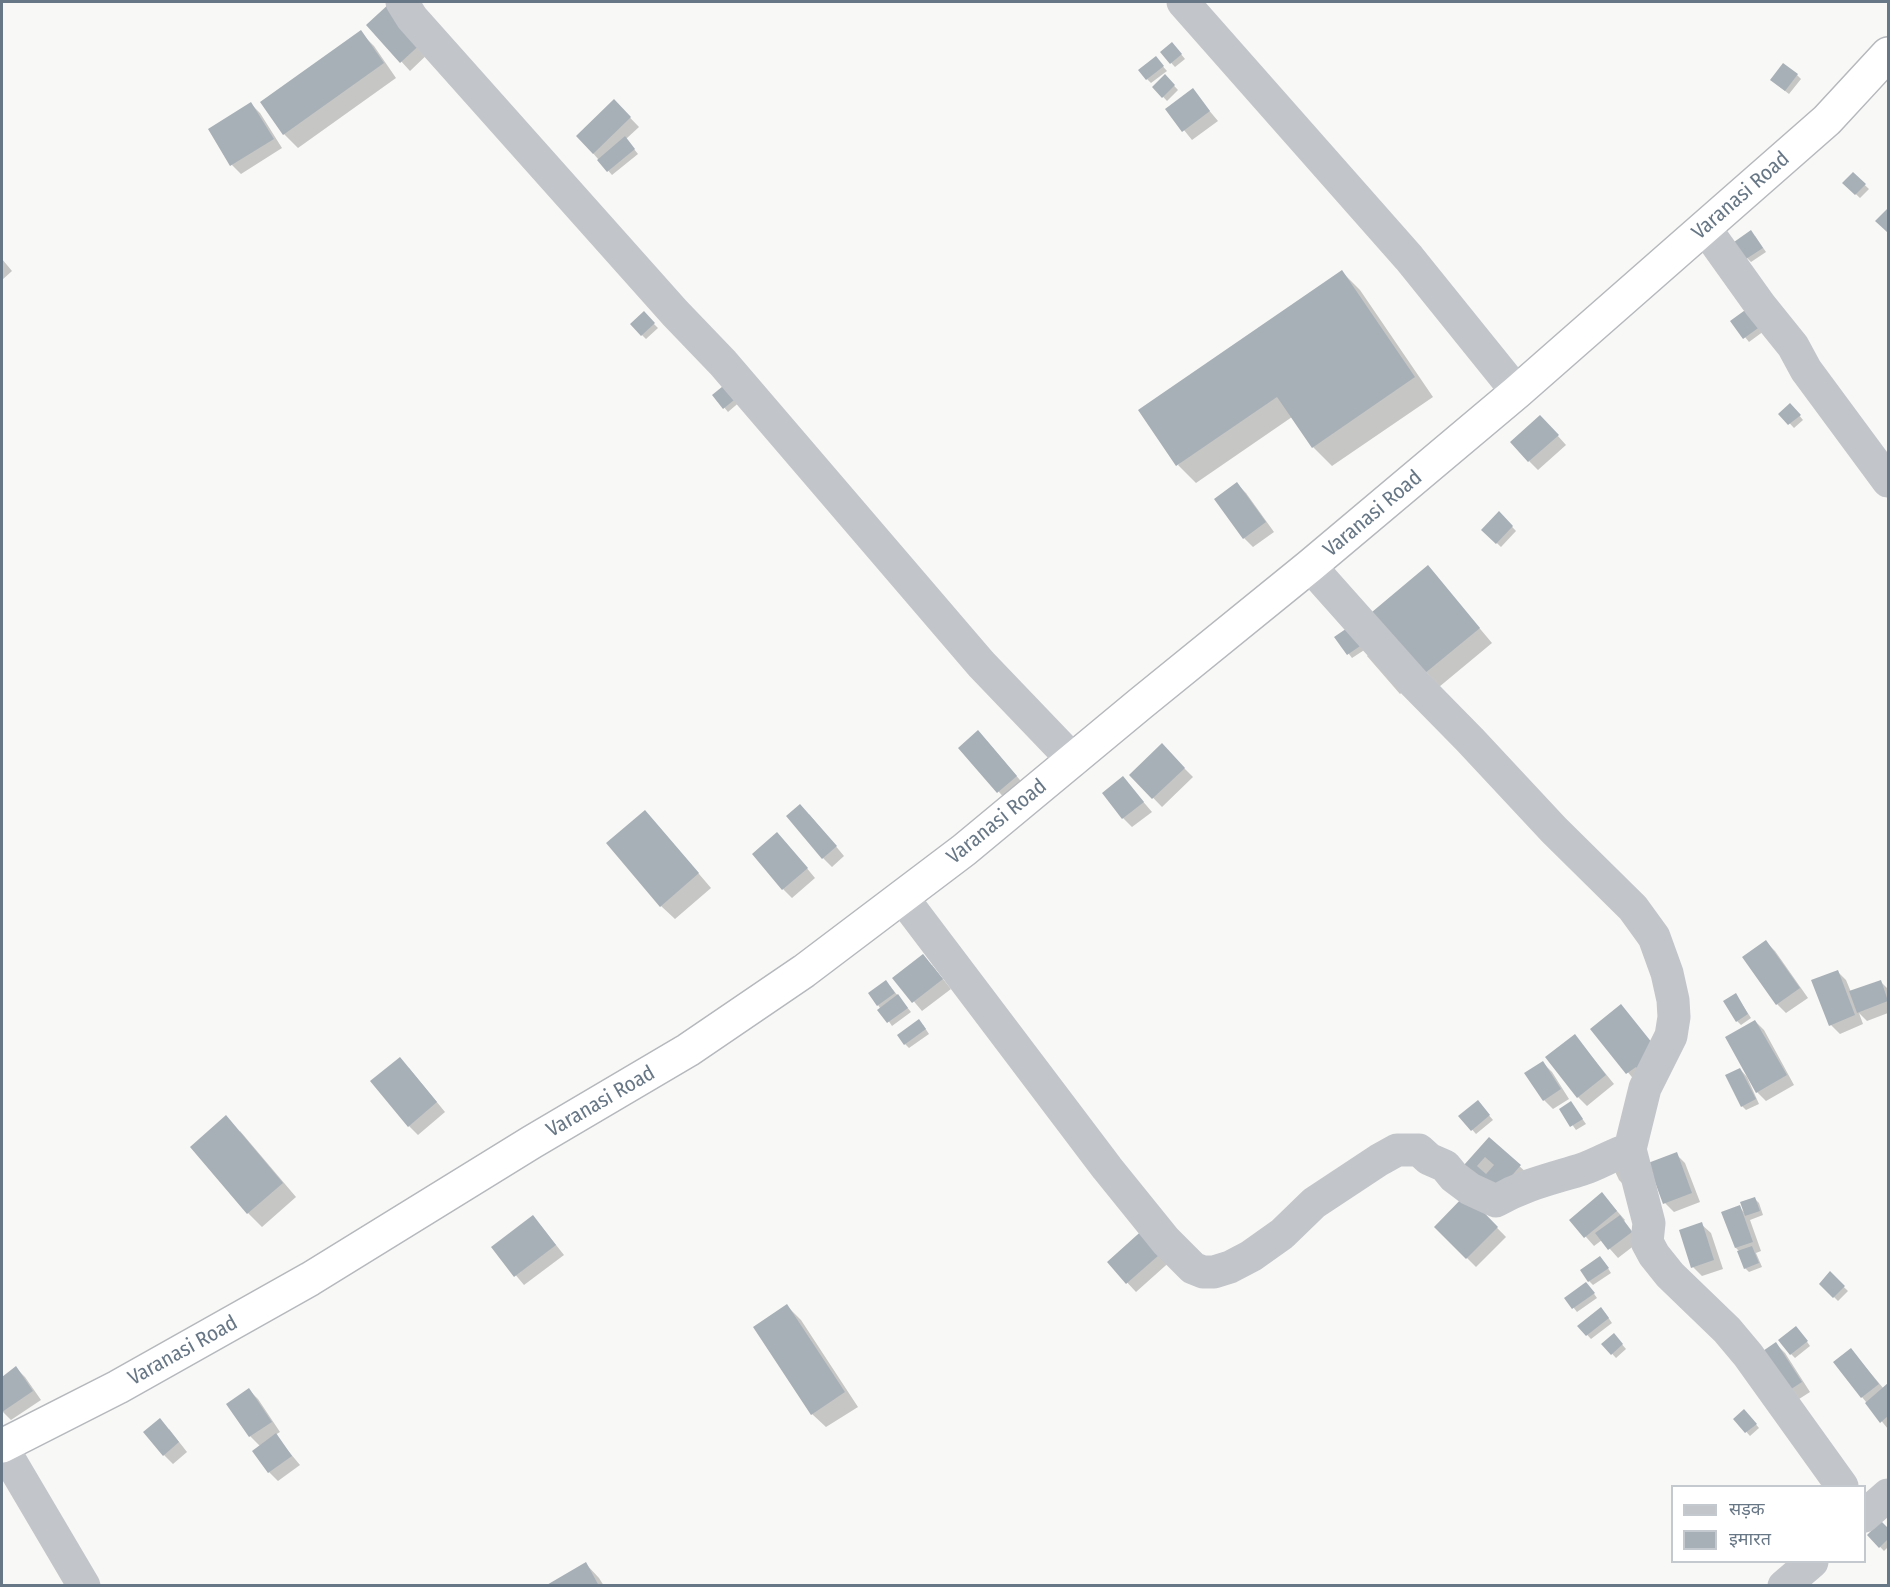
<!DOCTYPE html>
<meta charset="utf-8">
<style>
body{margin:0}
#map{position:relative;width:1890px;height:1587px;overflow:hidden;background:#f8f8f6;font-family:"Fira Sans Condensed","Noto Sans Devanagari",sans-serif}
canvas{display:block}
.frame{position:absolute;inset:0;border:3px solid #687786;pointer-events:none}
.legend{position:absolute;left:1671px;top:1485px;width:195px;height:78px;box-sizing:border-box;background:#fff;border:2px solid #c3c9cf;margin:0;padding:8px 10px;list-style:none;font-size:18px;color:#687786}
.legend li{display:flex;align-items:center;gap:12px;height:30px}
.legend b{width:30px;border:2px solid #c3c9cf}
</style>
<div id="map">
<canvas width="1890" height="1587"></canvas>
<div class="frame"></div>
<ul class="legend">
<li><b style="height:8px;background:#c2c5c9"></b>सड़क</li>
<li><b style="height:16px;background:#a8b0b7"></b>इमारत</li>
</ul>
</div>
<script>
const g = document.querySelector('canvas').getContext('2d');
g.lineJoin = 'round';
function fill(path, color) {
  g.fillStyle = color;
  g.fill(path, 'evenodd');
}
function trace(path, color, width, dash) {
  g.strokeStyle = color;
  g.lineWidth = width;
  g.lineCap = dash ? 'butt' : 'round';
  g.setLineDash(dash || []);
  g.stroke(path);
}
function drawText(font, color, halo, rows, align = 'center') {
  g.font = font + ' "Fira Sans Condensed",sans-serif';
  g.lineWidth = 6;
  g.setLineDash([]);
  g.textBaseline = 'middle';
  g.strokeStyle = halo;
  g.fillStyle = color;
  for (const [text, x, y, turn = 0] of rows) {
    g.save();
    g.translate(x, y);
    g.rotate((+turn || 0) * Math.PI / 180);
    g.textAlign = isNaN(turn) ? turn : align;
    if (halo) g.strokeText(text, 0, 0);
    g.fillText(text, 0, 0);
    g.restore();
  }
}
fill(new Path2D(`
 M368,25L432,50L410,71Z
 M360,32L374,46L396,78L298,148L284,134L262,103Z
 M1176,48L1185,59L1175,67L1162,53Z
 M1159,62L1167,71L1151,83L1147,79Z
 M1797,75L1801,79L1789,94L1776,84Z
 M1165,76L1178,90L1167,101L1154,87Z
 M1192,90L1218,121L1192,140L1167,109Z
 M614,101L639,127L626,139L638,154L612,175L578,136Z
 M251,104L260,113L282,148L241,174L232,165Z
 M1853,174L1869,189L1860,198L1844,183Z
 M1755,236L1766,252L1751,262L1747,258Z
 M2,259L12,271L2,280Z
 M1342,272L1360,290L1433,397L1332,466L1313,447L1292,417L1196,483L1178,465Z
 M1748,310L1764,331L1749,342L1732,321Z
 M643,313L658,328L646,339L632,325Z
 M714,395L742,400L728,412Z
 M1794,409L1803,420L1794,428L1781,414Z
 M1549,426L1566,445L1538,470L1529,461Z
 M1237,484L1246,493L1274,532L1253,547L1244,538Z
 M1499,513L1516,531L1501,547L1483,530Z
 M1428,567L1492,643L1439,687L1374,612Z
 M1336,637L1372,645L1352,658Z
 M1376,648L1408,687L1400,694L1367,656Z
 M987,741L1025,786L1007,801L960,748Z
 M1162,746L1193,777L1162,807L1131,775Z
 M1123,778L1152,812L1132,827L1123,818Z
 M809,814L844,856L832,867L823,858Z
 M658,826L711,888L675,919L661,906Z
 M786,843L815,878L792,898L783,889Z
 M1766,942L1775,951L1808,998L1786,1013L1777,1004Z
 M932,965L951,989L922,1011L894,978Z
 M1837,971L1846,980L1851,992L1881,982L1888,989V1013L1867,1021L1859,1013L1863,1024L1840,1034L1831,1025Z
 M890,986L911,1012L892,1026L878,1005Z
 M1736,995L1751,1018L1741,1025L1737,1021Z
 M1621,1006L1645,1075L1636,1082L1592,1029Z
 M1755,1021L1764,1030L1794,1085L1766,1101L1757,1092Z
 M923,1025L929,1034L909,1048L905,1044Z
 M1575,1036L1614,1084L1587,1106L1578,1097Z
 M1543,1063L1552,1072L1569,1099L1553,1109L1544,1100L1527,1074Z
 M409,1068L445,1112L418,1135L409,1126Z
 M1740,1069L1747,1077L1759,1104L1746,1110L1742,1106Z
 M1571,1103L1586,1124L1576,1130L1561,1109Z
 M1481,1106L1493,1120L1476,1134L1460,1116Z
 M240,1131L296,1197L262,1227L248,1213Z
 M1490,1139L1529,1175L1506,1202L1466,1165Z
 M1676,1154L1685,1163L1700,1202L1674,1212L1665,1203Z
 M1612,1165L1636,1179L1623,1184L1619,1180Z
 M1602,1194L1625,1220L1624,1221L1640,1241L1618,1258L1602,1240L1594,1246L1571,1220Z
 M1466,1196L1506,1237L1476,1267L1436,1227Z
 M1755,1199L1759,1203L1763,1215L1750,1220L1761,1251L1756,1253L1762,1267L1749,1272L1745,1268L1740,1252L1736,1248L1739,1207L1746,1214Z
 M1701,1224L1711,1233L1723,1269L1702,1276L1693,1267Z
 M541,1226L564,1255L524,1285L493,1248Z
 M1147,1228L1174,1258L1136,1292L1109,1263Z
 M1604,1262L1611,1273L1593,1285L1589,1281Z
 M1830,1274L1848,1291L1838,1301L1821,1284Z
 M1590,1288L1597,1298L1577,1312L1566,1298Z
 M787,1306L801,1320L858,1407L826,1427L812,1414Z
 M1605,1313L1612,1323L1591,1339L1579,1326Z
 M1800,1332L1810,1346L1795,1358L1791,1354Z
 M1614,1335L1626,1349L1616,1358L1603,1344Z
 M1776,1344L1785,1353L1810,1392L1796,1401Z
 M1851,1350L1884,1389L1888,1385V1429L1862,1397Z
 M16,1368L25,1377L41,1400L11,1420L2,1411V1378Z
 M249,1390L258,1399L280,1432L275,1435L300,1465L278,1481L269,1472L260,1446L250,1436L229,1404Z
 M1748,1415L1759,1428L1750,1436L1735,1419Z
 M169,1429L187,1452L173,1464L164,1455Z
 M1881,1523L1888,1530V1547L1884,1551L1869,1535Z
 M586,1564L599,1578L604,1586H548Z`), '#0003');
fill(new Path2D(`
 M391,2L425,40L400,63L366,25Z
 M361,30L384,63L283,135L260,102Z
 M1172,42L1182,54L1170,64L1160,52Z
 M1156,56L1164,66L1146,80L1138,70Z
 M1783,63L1798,74L1785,91L1770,80Z
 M1165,74L1175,85L1162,98L1152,87Z
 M1193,88L1210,111L1182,132L1165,109Z
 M614,99L631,117L593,154L576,136Z
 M251,102L274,139L230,166L208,129Z
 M625,136L635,149L607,172L597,160Z
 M1853,172L1866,184L1855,195L1842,183Z
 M1888,208V231L1887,232L1875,221Z
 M1751,230L1763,248L1746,259L1734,242Z
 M1342,270L1415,377L1312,448L1277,397L1176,466L1138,410Z
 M1748,308L1761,326L1743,339L1730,321Z
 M644,311L655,323L641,336L630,324Z
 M728,382L739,396L723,409L712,395Z
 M1790,403L1801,415L1788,425L1778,414Z
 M1540,415L1559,435L1528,462L1510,442Z
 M1237,482L1266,522L1243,539L1214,499Z
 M1499,511L1513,526L1496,544L1481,530Z
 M1428,565L1480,628L1424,674L1372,612Z
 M1356,622L1369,640L1347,655L1334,637Z
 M978,730L1017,776L997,793L958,748Z
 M1162,743L1185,768L1152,799L1129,775Z
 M1123,776L1144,802L1122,819L1102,793Z
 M800,804L837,846L822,859L786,816Z
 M645,810L699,873L660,907L606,843Z
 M777,832L808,868L782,890L752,854Z
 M1766,940L1800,988L1776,1005L1742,957Z
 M923,954L943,979L912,1003L892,978Z
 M1838,970L1855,1015L1829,1026L1811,980Z
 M886,980L895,993L877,1006L868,993Z
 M1881,980L1888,1001L1857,1013L1849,991Z
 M1736,993L1748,1014L1736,1022L1723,1001Z
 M898,994L908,1008L887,1023L877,1010Z
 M1621,1004L1657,1049L1641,1073L1636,1067L1626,1074L1590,1029Z
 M919,1019L926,1029L904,1045L897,1035Z
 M1755,1020L1787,1075L1756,1093L1725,1037Z
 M1575,1034L1606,1075L1577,1098L1545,1057Z
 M400,1057L437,1102L408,1127L370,1081Z
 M1543,1061L1561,1089L1543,1101L1524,1073Z
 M1740,1068L1756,1099L1741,1107L1725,1075Z
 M1478,1100L1490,1115L1471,1131L1458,1116Z
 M1571,1101L1583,1119L1570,1127L1559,1109Z
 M226,1115L283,1183L247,1214L190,1147Z
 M1489,1137L1521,1165L1496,1194L1464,1165ZM1485,1157L1494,1165L1486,1174L1477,1166Z
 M1677,1152L1692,1193L1663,1204L1648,1163Z
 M1602,1192L1617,1211L1584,1238L1569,1220Z
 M1466,1194L1498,1227L1466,1259L1434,1227Z
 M1755,1197L1760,1211L1745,1216L1740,1202Z
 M1740,1205L1753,1242L1735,1248L1721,1212Z
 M533,1215L556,1245L514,1277L491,1247Z
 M1620,1215L1632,1232L1608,1250L1595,1233Z
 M1702,1222L1714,1260L1691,1268L1679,1230Z
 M1147,1226L1167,1248L1126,1284L1107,1262Z
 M1752,1246L1759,1263L1744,1269L1737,1251Z
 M1600,1256L1609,1268L1588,1282L1580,1270Z
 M1830,1271L1845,1286L1833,1298L1819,1284Z
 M1586,1282L1595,1293L1572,1309L1564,1298Z
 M787,1304L845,1392L811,1415L753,1327Z
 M1601,1307L1609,1318L1586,1336L1577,1326Z
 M1796,1326L1808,1341L1790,1355L1778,1340Z
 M1614,1333L1623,1344L1611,1355L1601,1344Z
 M1776,1342L1802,1382L1785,1393L1760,1353Z
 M1851,1348L1879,1384L1861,1398L1833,1362Z
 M16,1366L33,1391L2,1412V1377Z
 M1888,1383V1416L1880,1423L1865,1403Z
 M249,1388L272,1422L249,1437L226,1404Z
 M1744,1409L1757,1424L1745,1433L1733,1419Z
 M160,1418L179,1442L163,1456L143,1432Z
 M276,1433L292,1456L268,1473L252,1451Z
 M1881,1521L1888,1528V1539L1879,1548L1867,1535Z
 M586,1562L599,1586H545Z`), '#a8b0b7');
const highway = new Path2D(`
 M2,1446L118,1387L310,1279L532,1142L688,1050L804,971L964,850L1140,704L1310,566L1517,392L1827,120L1888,54`);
trace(highway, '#b5b8bc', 36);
trace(new Path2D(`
 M402,2L412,18L675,313L723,363L981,664L1073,760
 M1183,2L1409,258L1517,392
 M1705,228L1760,305L1793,346L1806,370L1888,481
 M902,897L1107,1168L1166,1241L1193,1268L1203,1272H1214L1230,1267L1251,1256L1282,1234L1314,1203L1379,1160L1397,1150H1419L1429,1159L1445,1166L1454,1177L1470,1189L1496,1201C1526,1184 1551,1179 1583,1169C1600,1163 1614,1154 1630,1149L1645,1088L1671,1036L1674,1017L1673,1000L1667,973L1654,937L1633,908L1554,830L1470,740L1415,684L1310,566
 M1630,1149L1649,1223L1647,1242L1654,1255L1670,1275L1727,1330L1748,1355L1842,1486
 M2,1447L84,1586
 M1864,1516L1888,1495
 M1784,1586L1812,1562`), '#c2c5c9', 33);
trace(highway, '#fff', 33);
drawText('21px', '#687786', '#fff', [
 ["Varanasi Road",1741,196,-41],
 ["Varanasi Road",1373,514,-40],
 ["Varanasi Road",997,822,-39],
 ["Varanasi Road",601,1102,-30],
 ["Varanasi Road",183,1351,-29]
]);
</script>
